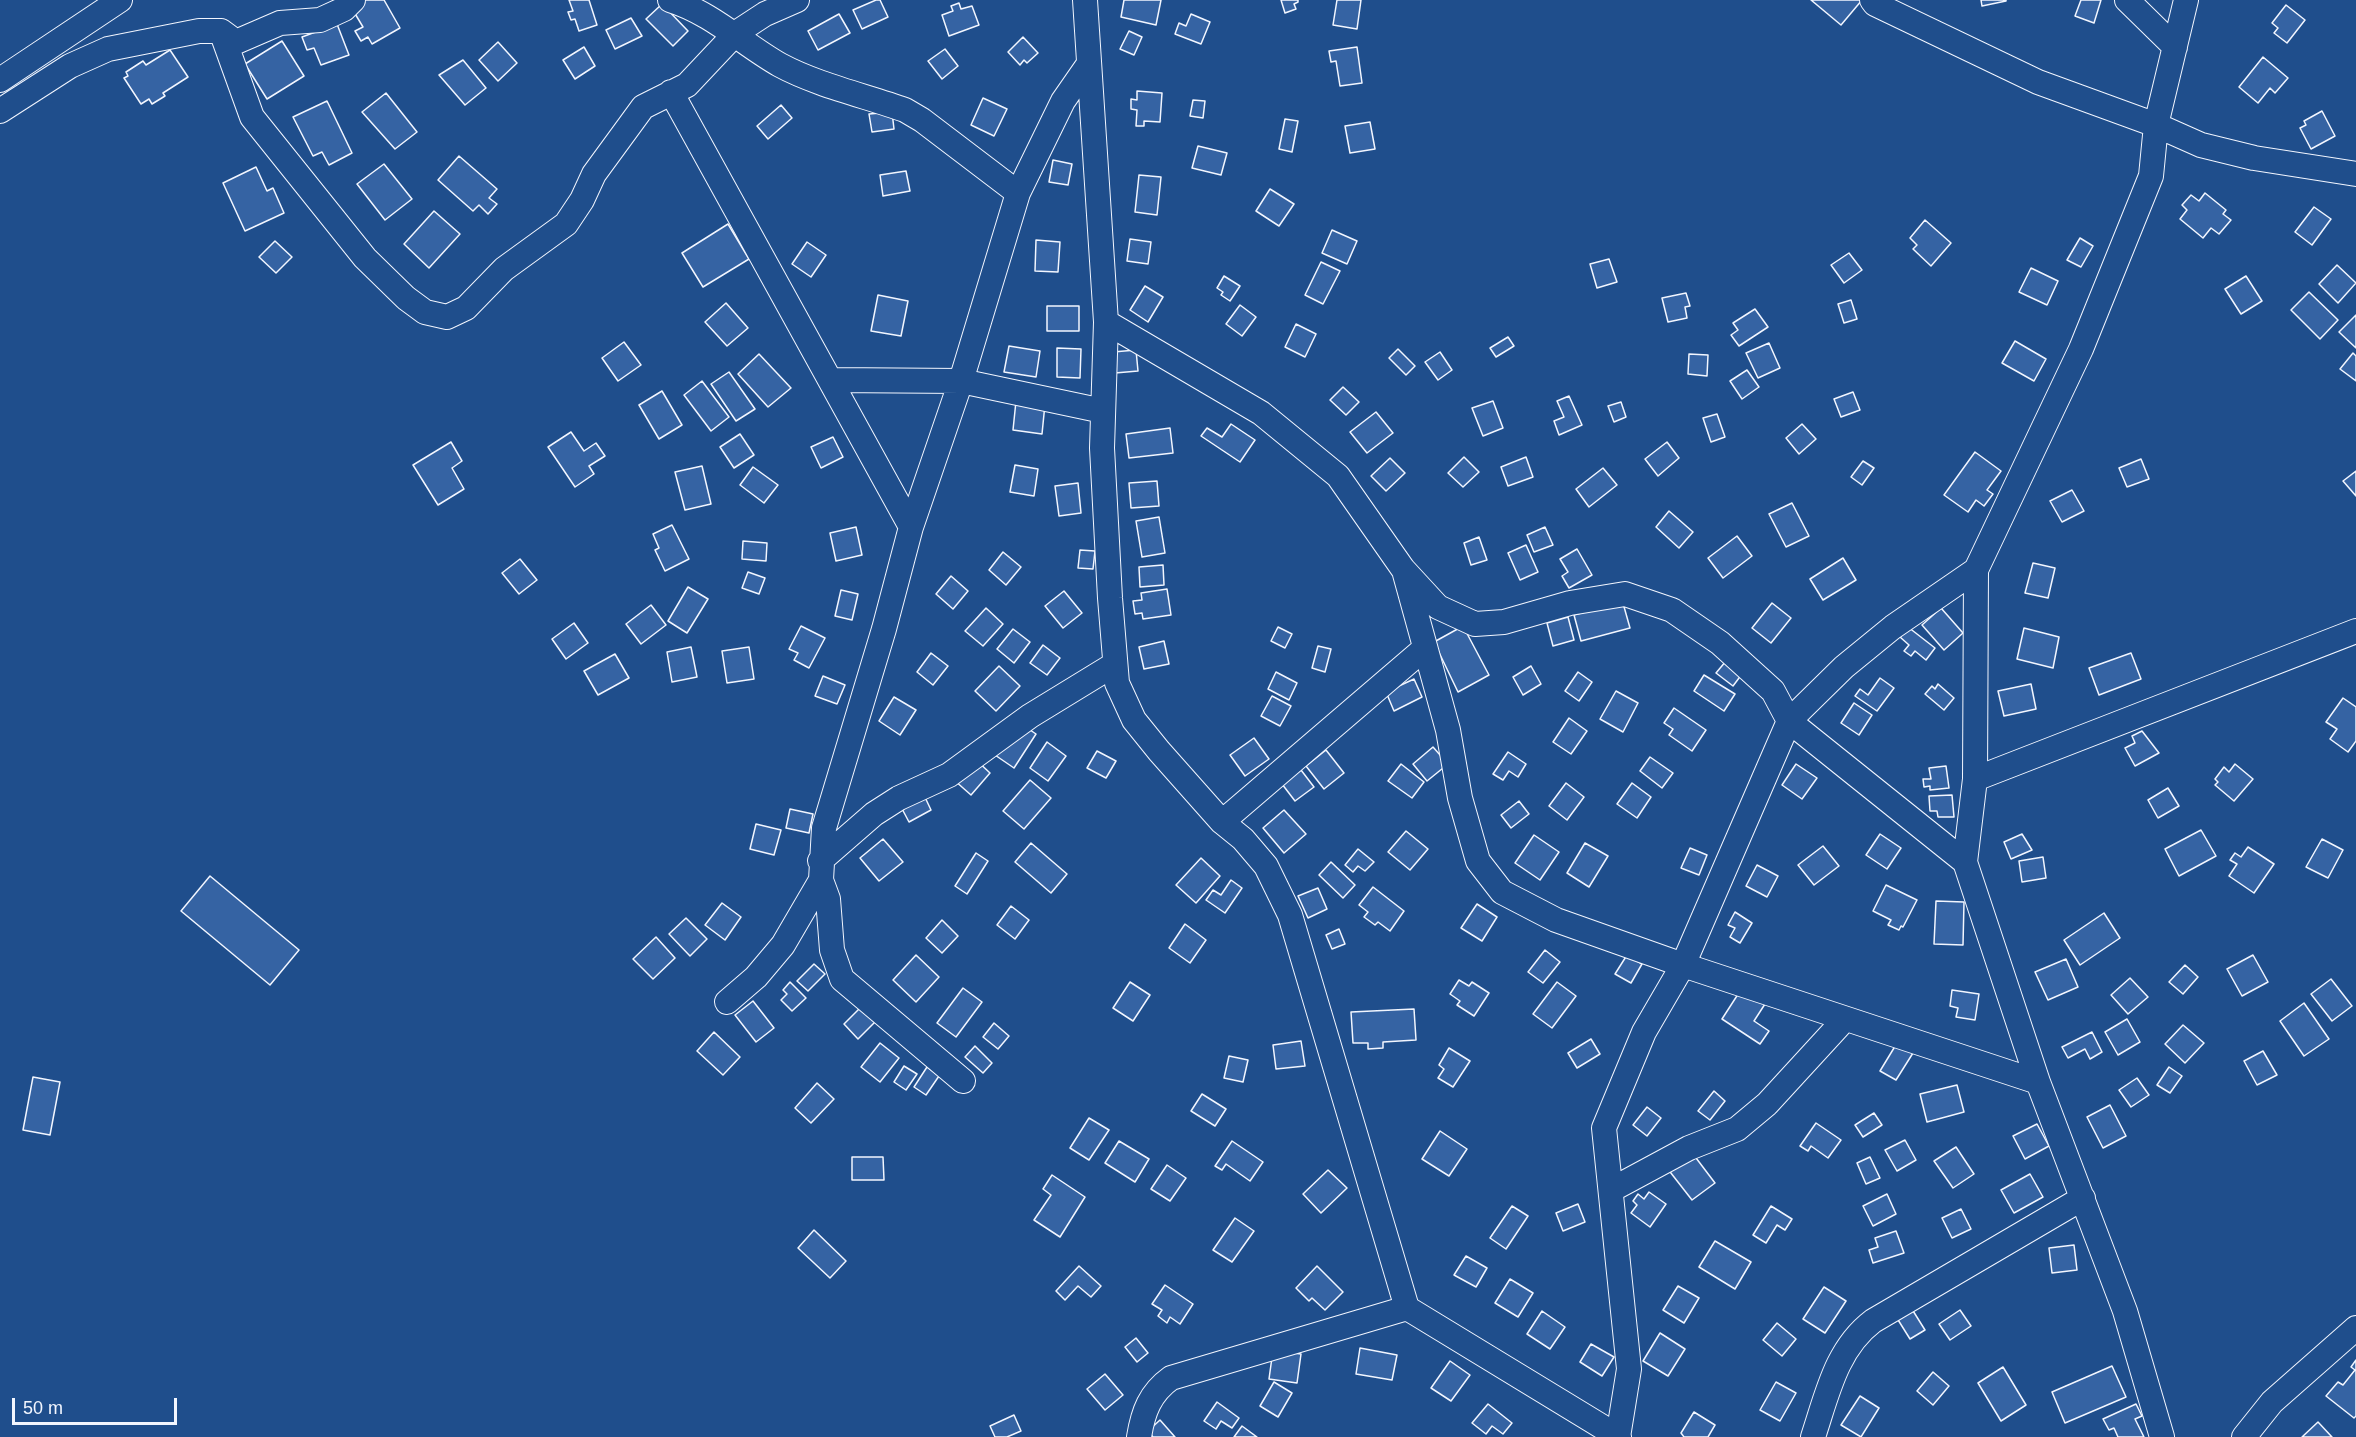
<!DOCTYPE html>
<style>
body{margin:0}
#map{position:relative;width:2356px;height:1437px;overflow:hidden;background:#1f4e8c;font-family:Arial,sans-serif}
canvas{display:block}
.scale{position:absolute;left:12px;top:1398px;width:165px;height:27px;box-sizing:border-box;border:3px solid #f2f6ff;border-top:0;padding-left:8px;font-size:18px;line-height:21px;white-space:nowrap;color:#f2f6ff;-webkit-text-stroke:4px #1f4e8c;paint-order:stroke}
</style>
<div id="map">
<canvas width="2356" height="1437"></canvas>
<div class="scale">50 m</div>
</div>
<script>
const g = document.querySelector('canvas').getContext('2d');
g.lineJoin = 'round';
function fill(path, color) {
  g.fillStyle = color;
  g.fill(path, 'evenodd');
}
function trace(path, color, width, dash) {
  g.strokeStyle = color;
  g.lineWidth = width;
  g.lineCap = dash ? 'butt' : 'round';
  g.setLineDash(dash || []);
  g.stroke(path);
}
const building = new Path2D(`
 M363,0H384L400,28L372,44L368,37L361,41L355,31L363,27L351,7Z
 M569,0H589L597,25L579,31L575,19L571,20L568,12L573,11Z
 M876,0H880L888,17L862,29L853,10Z
 M1124,0H1161L1156,25L1121,17Z
 M1281,0H1298V2L1294,4L1296,9L1285,13Z
 M1337,0H1361L1357,29L1333,25Z
 M1811,0H1862L1841,25Z
 M1981,0H2006V1L1982,6Z
 M2081,0H2101L2094,23L2075,16Z
 M959,3L961,9L972,6L979,25L949,36L942,15L953,11L951,6Z
 M662,4L688,31L673,46L646,19Z
 M2286,5L2305,20L2287,43L2274,33L2278,28L2272,23Z
 M839,14L850,33L818,50L808,31Z
 M1191,14L1210,22L1201,44L1175,34L1179,23L1186,26Z
 M631,18L642,36L615,49L606,30Z
 M337,24L349,55L321,65L314,48L307,50L302,37Z
 M1129,31L1142,37L1134,55L1120,49Z
 M1023,37L1038,53L1027,63L1024,60L1020,65L1008,52Z
 M282,41L304,76L267,99L245,64Z
 M498,42L517,63L498,81L479,60Z
 M584,47L595,66L575,79L563,60Z
 M1357,47L1362,83L1340,86L1336,61L1331,62L1329,51Z
 M945,49L958,66L942,79L928,61Z
 M170,50L188,77L163,93L165,96L152,104L149,99L141,104L124,78L128,76L126,72L143,61L146,65Z
 M2263,57L2288,78L2275,93L2270,88L2258,103L2239,87Z
 M463,60L486,88L465,105L439,75Z
 M1137,91L1162,93L1160,122L1144,121V126H1136L1137,110L1131,109V99L1137,100Z
 M386,93L417,132L395,149L362,112Z
 M983,98L1007,109L994,136L971,125Z
 M1193,100L1205,101L1203,118L1190,116Z
 M327,101L352,153L329,165L322,152L313,156L293,117Z
 M781,105L792,118L768,139L757,126Z
 M2322,111L2335,136L2311,149L2300,128L2306,125L2304,121Z
 M892,112L894,129L872,132L869,114Z
 M1285,119L1298,121L1292,152L1279,149Z
 M1370,122L1375,149L1350,153L1345,126Z
 M1198,146L1227,153L1221,175L1192,168Z
 M459,156L497,189L489,198L497,204L488,214L479,205L473,211L438,180Z
 M1053,160L1072,164L1068,185L1049,182Z
 M384,164L412,199L385,220L357,184Z
 M256,167L267,191L273,188L284,213L245,231L223,183Z
 M906,171L910,191L883,196L880,175Z
 M1139,175L1161,177L1157,215L1135,212Z
 M1270,189L1294,204L1279,226L1256,211Z
 M2205,193L2226,210L2223,214L2231,220L2219,234L2211,228L2203,238L2180,219L2187,210L2182,205L2191,195L2199,201Z
 M2314,207L2331,219L2312,245L2295,232Z
 M434,211L460,234L429,268L404,244Z
 M1925,220L1951,243L1931,266L1913,249L1917,245L1910,238Z
 M728,224L749,259L703,287L682,253Z
 M1332,230L1357,241L1347,264L1322,253Z
 M2080,238L2093,246L2081,267L2067,260Z
 M1130,239L1151,242L1148,264L1127,261Z
 M1036,240L1060,242L1058,272L1035,271Z
 M275,241L292,257L276,273L259,257Z
 M807,242L826,255L811,277L792,264Z
 M1849,253L1862,270L1844,283L1831,265Z
 M1609,259L1617,282L1597,288L1590,264Z
 M1321,262L1340,271L1323,304L1305,295Z
 M2337,265L2356,283L2338,303L2319,284Z
 M2031,268L2058,281L2047,305L2019,292Z
 M1224,276L1240,286L1230,301L1221,295L1223,292L1217,288Z
 M2246,276L2262,301L2241,314L2225,289Z
 M1145,286L1163,297L1148,322L1130,310Z
 M2309,292L2338,320L2320,339L2291,310Z
 M1686,293L1690,306L1685,307L1687,318L1668,322L1662,298Z
 M878,295L908,301L901,336L871,331Z
 M1851,300L1857,319L1844,323L1838,304Z
 M726,303L748,328L727,346L705,322Z
 M1240,305L1256,317L1242,336L1226,324Z
 M1047,306H1079V331H1047Z
 M1755,309L1768,327L1739,346L1731,335L1738,330L1733,323Z
 M2356,315V348L2339,332Z
 M1296,324L1316,334L1305,357L1285,347Z
 M1508,337L1514,346L1496,357L1490,348Z
 M2015,341L2046,359L2034,381L2002,363Z
 M624,342L641,365L618,381L602,358Z
 M1769,343L1780,368L1758,378L1746,353Z
 M1009,346L1040,351L1036,377L1004,372Z
 M1057,348L1081,349L1080,378L1057,377Z
 M1398,349L1415,366L1406,375L1389,358Z
 M1136,350L1138,371L1115,373L1113,352Z
 M1440,352L1452,370L1438,380L1425,362Z
 M2353,353L2356,356V381L2340,369Z
 M759,354L791,388L768,407L738,374Z
 M1689,354L1708,355L1707,376L1688,374Z
 M1747,370L1759,387L1742,399L1730,381Z
 M729,372L755,409L736,421L711,384Z
 M702,381L729,417L711,431L684,395Z
 M1343,387L1359,402L1346,415L1330,400Z
 M662,391L682,425L659,439L639,405Z
 M1853,392L1860,410L1841,417L1834,399Z
 M1569,396L1582,425L1559,435L1554,421L1564,417L1557,401Z
 M1016,401L1045,404L1042,434L1013,430Z
 M1493,401L1503,428L1483,436L1472,408Z
 M1621,402L1626,417L1614,422L1608,406Z
 M1376,412L1393,433L1367,453L1350,432Z
 M1717,414L1725,437L1711,442L1703,418Z
 M1231,424L1255,440L1240,462L1201,436L1207,428L1222,437Z
 M1802,424L1816,439L1799,454L1786,438Z
 M1170,428L1173,453L1129,458L1126,434Z
 M571,432L584,451L596,443L605,456L589,466L594,474L575,487L548,447Z
 M740,434L754,455L734,468L720,447Z
 M833,437L843,457L821,468L811,447Z
 M451,442L462,461L452,468L464,489L438,505L413,465Z
 M1667,442L1679,458L1658,476L1645,459Z
 M1975,452L2001,471L1987,490L1993,494L1984,506L1976,500L1968,512L1944,495Z
 M1464,457L1479,472L1463,487L1448,473Z
 M1526,457L1533,477L1508,486L1501,467Z
 M1390,458L1405,473L1386,491L1371,476Z
 M2141,459L2149,479L2127,487L2119,468Z
 M1863,461L1874,468L1862,485L1851,477Z
 M1015,465L1038,469L1034,496L1010,492Z
 M702,466L711,504L685,510L675,472Z
 M753,467L778,485L764,503L740,485Z
 M1603,468L1617,485L1589,507L1576,489Z
 M2356,471V496L2343,481Z
 M1157,481L1159,506L1131,508L1129,483Z
 M1078,483L1081,513L1059,516L1055,486Z
 M2072,490L2084,511L2062,522L2050,501Z
 M1792,503L1809,536L1786,547L1769,514Z
 M1669,511L1693,532L1679,548L1656,527Z
 M1159,517L1165,553L1142,557L1136,521Z
 M672,525L689,559L665,571L655,550L659,548L653,534Z
 M856,527L862,555L836,561L830,533Z
 M1545,527L1553,545L1534,552L1527,535Z
 M1737,536L1752,556L1723,578L1708,558Z
 M1479,537L1487,560L1471,565L1464,543Z
 M743,541L767,543L766,561L742,559Z
 M1526,545L1538,572L1520,580L1508,553Z
 M1577,549L1592,575L1569,588L1562,576L1568,572L1560,559Z
 M1080,550L1095,551L1093,569L1078,568Z
 M1003,552L1021,567L1006,585L989,570Z
 M1843,558L1856,580L1823,600L1810,579Z
 M520,559L537,580L519,594L502,573Z
 M2033,563L2055,568L2048,598L2025,593Z
 M1163,565L1164,585L1140,587L1139,567Z
 M748,572L765,578L759,594L742,588Z
 M951,576L968,591L953,609L936,594Z
 M688,587L708,599L687,633L668,621Z
 M1167,589L1171,615L1143,619L1142,613L1135,614L1133,601L1142,600L1141,593Z
 M841,590L858,594L852,620L835,616Z
 M1064,591L1082,613L1063,628L1045,606Z
 M1621,596L1630,628L1581,641L1574,615L1600,608Z
 M1772,603L1791,618L1771,643L1752,628Z
 M651,605L666,625L641,644L626,624Z
 M986,608L1003,624L983,646L965,631Z
 M1941,608L1963,633L1944,650L1922,625Z
 M1568,617L1574,640L1553,646L1547,623Z
 M574,623L588,643L566,659L552,639Z
 M801,626L825,638L809,668L794,660L798,653L789,649Z
 M1463,626L1489,675L1458,692L1434,642Z
 M1278,627L1292,634L1285,648L1271,641Z
 M1908,627L1935,648L1926,660L1915,651L1911,656L1904,651L1909,645L1900,637Z
 M2024,628L2059,637L2053,668L2017,659Z
 M1013,629L1030,642L1014,663L997,649Z
 M1164,641L1169,664L1144,669L1139,647Z
 M1043,645L1060,658L1047,675L1030,663Z
 M1318,646L1331,649L1325,672L1312,668Z
 M691,647L697,677L672,682L667,652Z
 M749,647L754,679L727,683L722,651Z
 M931,653L948,666L933,685L917,672Z
 M2131,653L2141,679L2099,695L2089,668Z
 M615,654L629,678L598,695L584,671Z
 M1726,661L1742,674L1733,686L1716,673Z
 M999,666L1020,686L996,711L975,691Z
 M1531,666L1541,684L1523,695L1513,677Z
 M1276,672L1297,683L1289,700L1268,689Z
 M1578,672L1592,682L1579,701L1565,691Z
 M1704,675L1735,694L1724,711L1694,691Z
 M823,676L845,685L837,704L815,696Z
 M1880,678L1894,688L1877,711L1855,696L1860,689L1868,695Z
 M1414,679L1422,697L1394,711L1386,692Z
 M1938,684L1954,698L1944,710L1925,694L1932,686L1935,689Z
 M2031,684L2036,709L2004,716L1998,691Z
 M1616,691L1638,703L1623,732L1600,719Z
 M1272,696L1291,706L1280,726L1261,716Z
 M894,697L916,710L900,735L879,721Z
 M2343,698L2356,707V741L2348,752L2330,739L2337,729L2326,722Z
 M1854,703L1872,715L1859,735L1841,723Z
 M1674,708L1706,730L1692,751L1669,735L1673,729L1664,723Z
 M1569,718L1587,731L1571,754L1553,742Z
 M1014,719L1036,734L1014,768L992,753Z
 M2142,731L2159,753L2135,766L2125,748L2135,743L2132,736Z
 M1254,738L1269,759L1245,776L1230,755Z
 M1047,742L1066,756L1048,781L1030,768Z
 M1433,747L1448,764L1427,781L1413,764Z
 M1326,750L1344,773L1324,789L1306,766Z
 M1097,751L1116,761L1106,778L1087,768Z
 M1508,752L1526,764L1518,777L1509,771L1503,780L1493,774Z
 M1650,757L1673,773L1662,788L1640,771Z
 M974,758L990,773L971,795L954,780Z
 M1401,764L1424,782L1412,798L1388,781Z
 M1796,764L1817,778L1802,799L1782,785Z
 M2235,764L2253,779L2234,801L2215,785L2218,782L2215,779L2224,767L2229,772Z
 M1946,766L1949,788L1930,790V786L1924,787L1923,779H1931L1929,768Z
 M1301,770L1314,787L1295,801L1282,784Z
 M1030,780L1051,798L1024,829L1003,811Z
 M1566,783L1584,797L1567,820L1549,806Z
 M1632,783L1651,797L1637,818L1617,804Z
 M2168,788L2179,806L2158,818L2148,800Z
 M923,793L931,810L909,822L900,805Z
 M1952,795L1954,817H1938L1937,811H1930L1929,796Z
 M1519,801L1529,814L1511,828L1501,815Z
 M790,809L813,814L809,833L786,828Z
 M1284,810L1306,834L1284,853L1263,828Z
 M756,824L781,830L774,855L750,849Z
 M2201,830L2216,856L2179,876L2165,849Z
 M1406,831L1428,849L1410,870L1388,852Z
 M1880,834L1901,848L1887,869L1866,855Z
 M2022,834L2032,850L2011,859L2004,842Z
 M1534,835L1559,852L1540,880L1515,863Z
 M883,839L903,862L879,881L860,858Z
 M2322,839L2343,850L2328,878L2306,867Z
 M1031,843L1067,874L1051,893L1015,862Z
 M1585,843L1608,856L1589,887L1567,873Z
 M1823,846L1839,866L1814,885L1798,865Z
 M2248,847L2274,864L2254,893L2229,876L2237,864L2230,860L2235,853L2241,857Z
 M1690,848L1707,855L1699,875L1681,868Z
 M1358,849L1374,862L1365,871L1358,866L1353,872L1345,865Z
 M976,853L988,861L967,894L955,886Z
 M2043,857L2046,878L2022,882L2019,861Z
 M1201,858L1220,876L1196,903L1176,885Z
 M1331,862L1355,885L1343,898L1319,875Z
 M1757,865L1778,876L1767,897L1746,886Z
 M210,876L299,950L270,985L181,911Z
 M1231,880L1242,888L1225,913L1206,900L1213,890L1221,895Z
 M1886,885L1917,900L1903,927L1901,926L1899,930L1888,925L1891,920L1873,911Z
 M1373,887L1404,911L1390,931L1378,922L1375,925L1364,917L1368,912L1359,905Z
 M1318,888L1327,909L1308,918L1298,896Z
 M1936,901L1964,902L1963,945L1934,944Z
 M722,903L741,917L725,940L705,925Z
 M1477,904L1497,917L1482,941L1461,928Z
 M1011,906L1029,920L1015,939L997,925Z
 M1735,912L1752,923L1740,943L1730,937L1735,928L1728,925Z
 M2104,913L2120,938L2080,965L2064,940Z
 M686,918L707,939L690,956L669,934Z
 M942,920L958,936L942,953L926,938Z
 M1185,924L1206,940L1190,963L1169,948Z
 M1339,929L1345,944L1332,949L1326,935Z
 M656,937L675,958L653,979L633,959Z
 M1545,950L1560,962L1543,983L1528,972Z
 M916,955L939,977L916,1002L893,980Z
 M1627,955L1642,964L1631,983L1615,974Z
 M2253,955L2268,982L2242,996L2227,969Z
 M2066,959L2078,987L2048,1000L2035,972Z
 M814,964L825,974L808,991L797,981Z
 M2185,965L2198,977L2183,994L2169,982Z
 M2130,978L2148,997L2128,1014L2111,995Z
 M2331,979L2352,1006L2332,1021L2311,994Z
 M1459,980L1469,986L1472,982L1489,993L1474,1016L1457,1005L1460,1001L1450,994Z
 M790,982L806,998L792,1011L781,1000L787,994L783,990Z
 M1130,982L1150,995L1133,1021L1113,1008Z
 M1557,982L1576,996L1552,1028L1533,1014Z
 M963,988L982,1002L956,1037L937,1023Z
 M1742,988L1765,1004L1754,1021L1769,1031L1760,1044L1722,1019Z
 M1952,990L1979,994L1975,1020L1956,1017L1958,1008L1950,1006Z
 M753,1001L774,1028L756,1042L735,1015Z
 M2304,1003L2329,1039L2304,1056L2280,1021Z
 M861,1007L875,1022L858,1039L844,1024Z
 M1414,1009L1416,1040L1383,1042V1048L1368,1049V1043H1353L1351,1012Z
 M2127,1019L2140,1042L2118,1055L2105,1032Z
 M994,1023L1009,1036L998,1049L983,1037Z
 M2183,1025L2204,1043L2185,1063L2165,1044Z
 M714,1032L740,1057L723,1075L697,1051Z
 M2092,1032L2102,1052L2090,1059L2085,1049L2068,1058L2062,1047Z
 M1591,1039L1600,1054L1577,1068L1568,1053Z
 M1301,1041L1305,1066L1276,1069L1273,1045Z
 M880,1043L899,1058L880,1082L861,1067Z
 M1897,1043L1913,1053L1896,1080L1880,1071Z
 M975,1046L992,1063L983,1073L965,1057Z
 M1449,1048L1470,1061L1453,1087L1438,1078L1444,1069L1439,1065Z
 M2263,1051L2277,1075L2257,1085L2244,1061Z
 M1229,1056L1248,1060L1243,1082L1224,1078Z
 M904,1066L917,1074L906,1090L894,1082Z
 M927,1067L939,1076L926,1095L914,1087Z
 M2169,1067L2182,1076L2170,1093L2157,1085Z
 M33,1077L60,1082L50,1135L23,1130Z
 M2137,1078L2149,1095L2131,1107L2119,1090Z
 M817,1083L834,1099L811,1123L795,1108Z
 M1957,1085L1964,1112L1927,1122L1920,1094Z
 M1714,1091L1725,1101L1710,1120L1698,1111Z
 M1202,1094L1226,1109L1215,1126L1191,1111Z
 M2110,1105L2126,1136L2103,1148L2087,1117Z
 M1647,1107L1661,1118L1647,1136L1633,1125Z
 M1874,1113L1882,1125L1863,1137L1855,1125Z
 M1089,1118L1109,1130L1089,1160L1070,1148Z
 M1816,1123L1841,1140L1828,1158L1811,1146L1808,1151L1800,1146Z
 M2037,1124L2049,1146L2025,1159L2013,1136Z
 M1440,1131L1467,1149L1449,1176L1422,1159Z
 M1905,1140L1916,1160L1897,1171L1885,1150Z
 M1119,1141L1149,1159L1135,1182L1105,1163Z
 M1232,1141L1263,1162L1250,1181L1226,1164L1222,1170L1215,1166Z
 M1956,1147L1974,1174L1953,1188L1934,1161Z
 M1690,1150L1715,1183L1692,1200L1667,1168Z
 M852,1157H883L884,1180H852Z
 M1870,1157L1880,1178L1866,1184L1857,1163Z
 M1167,1165L1186,1178L1170,1201L1151,1189Z
 M1328,1170L1347,1188L1321,1213L1303,1194Z
 M2030,1174L2043,1197L2014,1213L2001,1190Z
 M1052,1175L1085,1197L1060,1237L1034,1220L1051,1195L1043,1189Z
 M1649,1192L1666,1204L1650,1227L1631,1213L1637,1205L1633,1201L1638,1194L1644,1199Z
 M1887,1194L1896,1214L1873,1226L1863,1206Z
 M1578,1204L1585,1222L1563,1231L1556,1213Z
 M1512,1206L1528,1216L1506,1249L1490,1238Z
 M1771,1206L1792,1219L1785,1230L1777,1225L1766,1243L1753,1235Z
 M1961,1209L1971,1229L1952,1238L1942,1218Z
 M1235,1218L1254,1231L1232,1262L1213,1250Z
 M814,1230L846,1261L830,1278L798,1248Z
 M1896,1231L1904,1253L1873,1263L1869,1250L1878,1247L1875,1238Z
 M1715,1241L1751,1262L1735,1289L1699,1267Z
 M2074,1245L2077,1270L2052,1273L2049,1248Z
 M1466,1256L1487,1268L1476,1287L1454,1275Z
 M1079,1266L1101,1286L1091,1297L1078,1286L1065,1300L1056,1291Z
 M1317,1266L1343,1292L1325,1310L1312,1298L1309,1301L1296,1288Z
 M1510,1279L1533,1293L1518,1317L1495,1303Z
 M1165,1285L1193,1304L1180,1324L1170,1317L1167,1323L1158,1316L1162,1310L1152,1304Z
 M1678,1286L1699,1298L1684,1323L1663,1310Z
 M1824,1287L1846,1301L1825,1333L1803,1319Z
 M1910,1306L1925,1330L1910,1339L1895,1315Z
 M1960,1310L1971,1326L1950,1340L1939,1324Z
 M1542,1311L1565,1327L1550,1349L1527,1334Z
 M1777,1323L1796,1339L1782,1356L1763,1340Z
 M1660,1333L1685,1349L1668,1376L1643,1361Z
 M1136,1338L1148,1353L1137,1362L1125,1347Z
 M1591,1344L1614,1357L1602,1376L1580,1362Z
 M1360,1348L1397,1355L1392,1380L1356,1374Z
 M1273,1350L1301,1354L1297,1383L1269,1379Z
 M2356,1360V1416L2354,1418L2326,1396L2338,1382L2343,1385L2355,1370L2351,1367Z
 M1450,1361L1470,1375L1451,1401L1431,1388Z
 M2112,1366L2126,1397L2065,1423L2052,1392Z
 M2003,1367L2026,1405L2001,1421L1978,1383Z
 M1933,1372L1949,1386L1933,1405L1917,1391Z
 M1105,1374L1123,1395L1105,1410L1087,1389Z
 M1274,1382L1292,1393L1278,1417L1260,1406Z
 M1776,1382L1796,1393L1780,1421L1760,1410Z
 M1860,1396L1879,1408L1861,1437L1841,1425Z
 M1217,1402L1239,1418L1232,1428L1221,1421L1216,1429L1204,1421Z
 M1488,1404L1512,1423L1503,1434L1492,1426L1486,1434L1472,1423Z
 M2136,1404L2142,1416L2135,1419L2144,1437H2118L2114,1428L2109,1430L2103,1419Z
 M1694,1412L1715,1425L1708,1437H1684L1681,1433Z
 M1014,1415L1021,1431L1007,1437H995L990,1426Z
 M1160,1420L1175,1437H1153L1148,1431Z
 M2318,1422L2332,1437H2302Z
 M1242,1426L1257,1437H1234Z`);
fill(building, '#3563a3');
trace(building, '#f2f6ff', 1.5);
const minor = new Path2D(`
 M670,0C712,13 743,44 780,65C817,85 866,96 905,110L922,120L1018,193
 M1085,0L1106,322L1261,413L1338,476L1403,569L1438,607L1475,624L1504,622L1570,603L1625,594L1672,610L1720,643L1773,691L1789,721L1965,862
 M1872,0L1875,4L2038,82L2156,125L2201,145L2254,158L2356,174
 M2127,0L2175,47
 M221,31L252,117L365,258L406,298L425,312L447,317L466,308L504,269L566,224L582,200L594,174L643,107L687,85L736,33L765,14L797,0
 M0,80L120,0
 M671,92L911,527
 M0,111L70,66L108,49L199,31H221L236,42L280,23L320,20L344,9L353,0
 M1106,322L1102,448L1110,598L1117,683L1134,720L1159,751L1222,822L1243,839L1266,866L1290,915L1407,1308L1619,1437
 M832,380L961,381L1103,411
 M1405,574L1448,730L1460,798L1478,861L1502,892L1556,920L1683,965L2038,1082
 M1975,779L2356,631
 M1222,822L1425,648
 M820,861L874,814L899,798L949,775L1030,716L1115,664
 M727,1002L756,977L783,945L821,880
 M963,1081L842,979L832,950L828,899L821,880L824,828L884,629L911,527L961,381L1018,193L1063,101L1088,65
 M1611,1190L1689,1148L1737,1129L1767,1104L1845,1019
 M1139,1437C1143,1412 1150,1393 1171,1378L1407,1308
 M1618,1437L1629,1369L1604,1128L1644,1032L1683,965L1789,721L1844,667L1893,627L1976,570
 M1813,1437C1827,1395 1836,1349 1873,1321L2083,1198
 M2162,1437L2125,1311L2038,1082L1965,862L1975,779L1976,570L2081,349L2151,176L2156,125L2186,0
 M2244,1437L2272,1402L2356,1328`);
trace(minor, '#f2f6ff', 26);
trace(minor, '#1f4e8c', 24);
</script>
